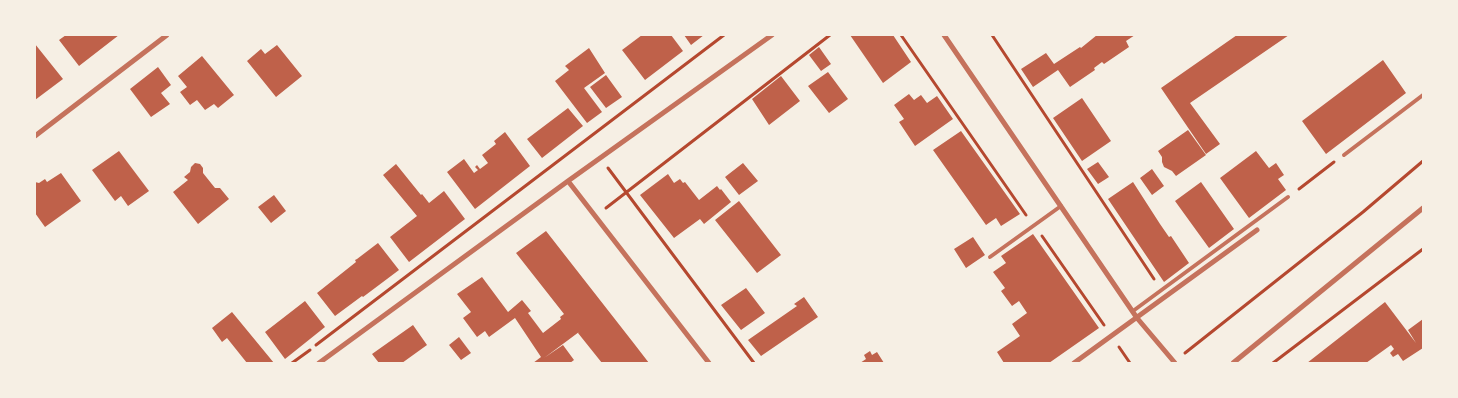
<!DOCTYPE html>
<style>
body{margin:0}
#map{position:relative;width:1458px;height:398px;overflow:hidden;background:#f6efe4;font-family:"Fira Sans",sans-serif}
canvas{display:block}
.frame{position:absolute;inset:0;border:36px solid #f6efe4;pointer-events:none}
</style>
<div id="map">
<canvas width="1458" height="398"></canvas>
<div class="frame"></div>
</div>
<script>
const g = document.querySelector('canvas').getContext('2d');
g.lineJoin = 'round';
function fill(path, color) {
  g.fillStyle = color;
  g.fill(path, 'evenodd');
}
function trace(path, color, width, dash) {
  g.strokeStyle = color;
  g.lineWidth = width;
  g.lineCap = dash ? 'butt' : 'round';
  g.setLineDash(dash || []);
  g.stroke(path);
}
fill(new Path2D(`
 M66,35H119L79,66L59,40Z
 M642,35H671L683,51L645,80L622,50Z
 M684,35H704L691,45Z
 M850,35H893L911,62L883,83Z
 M1097,35H1135L1126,41L1129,47L1104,64L1102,62L1094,68L1095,70L1070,87L1058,70L1033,87L1021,69L1046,53L1054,64L1080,47L1081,48Z
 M1237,35H1289L1190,103L1220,144L1206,154L1161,88Z
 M35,44L63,79L35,100Z
 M277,45L302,76L276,97L247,61L261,49L265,54Z
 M819,47L831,64L821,71L809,55Z
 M589,48L605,73L584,88L602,112L587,123L555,81L569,70L565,66Z
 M202,56L234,95L218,108L214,104L205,110L197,100L190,105L180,92L187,87L178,76Z
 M1383,60L1406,93L1326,154L1302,121Z
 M158,67L171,85L161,93L170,104L151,117L130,89Z
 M828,72L848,99L829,113L808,86Z
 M606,75L622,97L606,108L590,87Z
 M781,76L800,101L769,125L752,99Z
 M909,94L914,100L921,95L927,103L937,96L953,119L915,146L899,122L904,119L894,105Z
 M1082,98L1111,141L1082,161L1053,118Z
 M568,108L583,126L542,158L527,139Z
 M1188,130L1206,155L1176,176L1172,171L1164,167L1162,162V157L1158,151Z
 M961,131L1020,214L1001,226L996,218L986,225L933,150Z
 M505,132L530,166L475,209L447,172L464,159L474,173L478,170L475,167L477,165L480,169L488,163L482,155L496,144L494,141Z
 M119,151L149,191L128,206L121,196L115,201L92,170Z
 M1256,151L1269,168L1276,163L1284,175L1278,179L1286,190L1249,218L1220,178Z
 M1098,162L1109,177L1098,184L1087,169Z
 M195,163L200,164L203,168V173L215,188H220L229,199L198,224L173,192L188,180L184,177L190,172L191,167Z
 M743,163L758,181L739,195L725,177Z
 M396,164L421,195L422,194L429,203L444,191L465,219L409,262L390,237L417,216L383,175Z
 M1152,169L1164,186L1152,195L1140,178Z
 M61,173L81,201L45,227L35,213V182L39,183L45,179L47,182Z
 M668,174L674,183L680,179L683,183L685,182L699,200L717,186L720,190L721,189L731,202L704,224L700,219L674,238L640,195Z
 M1133,182L1160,224L1169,237L1171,236L1189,263L1164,282L1108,199Z
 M1201,182L1234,229L1209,248L1175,201Z
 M274,195L286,211L271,223L258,207Z
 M739,201L781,255L757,273L715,220Z
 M546,231L632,341L649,363H602L578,333L579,332L544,358L563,345L574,360L570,363H533L541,357L515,318L489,337L485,331L477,337L463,318L471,312L457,294L482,277L508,312L522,300L531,311L528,313L543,333L561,319L560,317L564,314L516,253Z
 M1033,234L1099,328L1049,363H1004L997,352L1020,336L1012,324L1027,313L1019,301L1012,306L1001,291L1005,288L993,272L1006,263L1001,256Z
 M973,237L985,255L966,268L954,249Z
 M378,243L399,270L363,297L362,296L335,316L317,293L356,262L355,260L357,259Z
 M746,288L765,313L741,330L721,305Z
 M804,297L818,317L761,356L748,340L797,306L794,304Z
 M305,301L325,327L285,359L265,332Z
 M1385,302L1416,343L1408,330L1423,319V348L1403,361L1398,354L1393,357L1390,353L1394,349L1391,345L1366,363H1307Z
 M232,312L274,363H247L227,338L222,342L212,328Z
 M413,325L427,345L402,363H379L372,354Z
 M459,337L471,353L461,360L449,345Z
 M870,351L872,355L877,352L884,363H860L866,359L864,355Z`), '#bf614a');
trace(new Path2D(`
 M901,35L1026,215
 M992,35L1154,279
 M608,168L754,363
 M1299,189L1334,162
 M606,208L830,35
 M1042,236L1104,325
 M316,345L724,35
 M1119,347L1130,363
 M1185,353L1363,212L1423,161
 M292,363L310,350
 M1273,363L1423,249`), '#b5482f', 3);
trace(new Path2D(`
 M1344,155L1423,95
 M990,257L1061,206
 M1133,311L1288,197`), '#c5725c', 4);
trace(new Path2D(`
 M944,35L1137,318L1175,363
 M35,136L167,35
 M568,181L709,363
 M319,363L568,181L772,35
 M1074,363L1257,230
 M1233,363L1423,208`), '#c5725c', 5);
</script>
